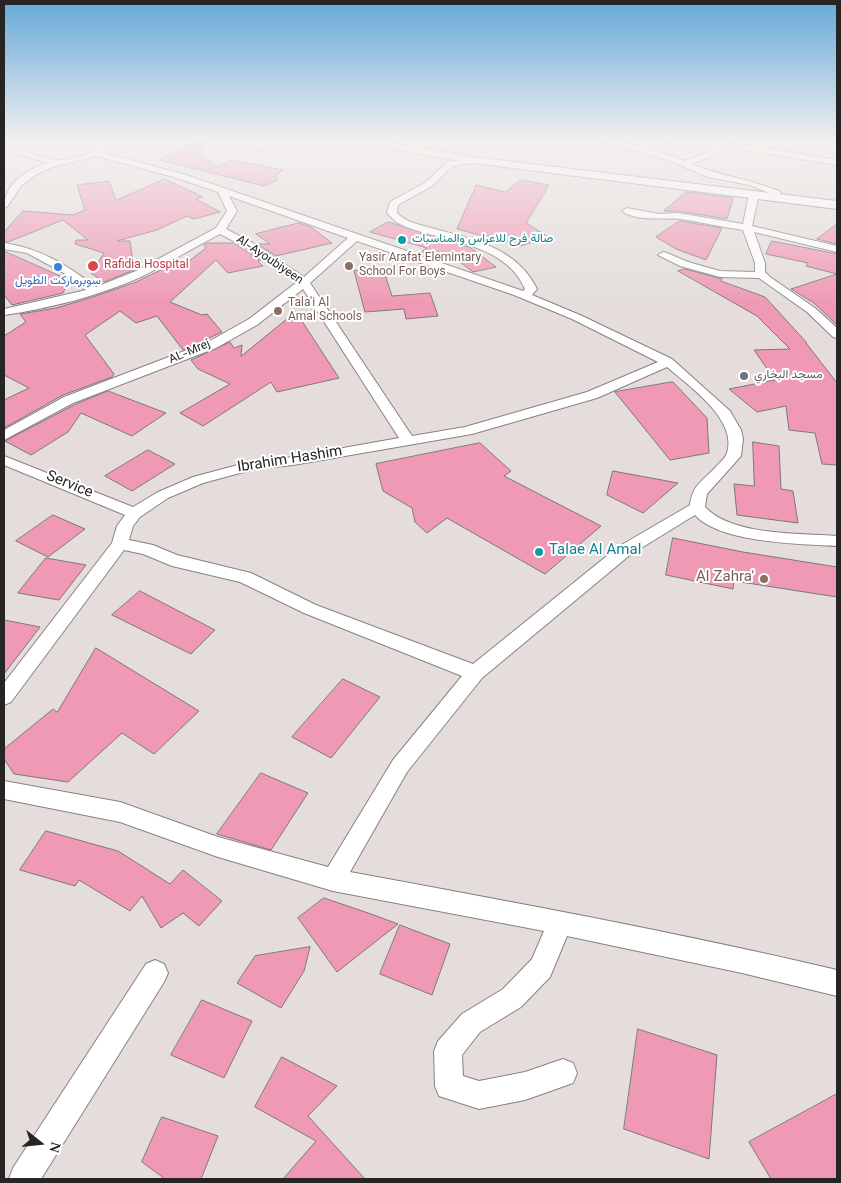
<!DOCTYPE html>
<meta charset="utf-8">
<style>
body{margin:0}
#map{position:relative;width:841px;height:1183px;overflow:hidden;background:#e4dddb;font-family:Georgia,serif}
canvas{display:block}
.frame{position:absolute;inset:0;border:5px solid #272524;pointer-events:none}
.north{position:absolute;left:15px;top:1118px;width:50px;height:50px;-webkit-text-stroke:4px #fff;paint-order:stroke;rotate:106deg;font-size:14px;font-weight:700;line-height:20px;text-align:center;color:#272524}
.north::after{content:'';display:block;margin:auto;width:18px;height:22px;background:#272524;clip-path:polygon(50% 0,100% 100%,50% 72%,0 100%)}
</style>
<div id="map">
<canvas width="841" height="1183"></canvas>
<div class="frame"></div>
<div class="north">N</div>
</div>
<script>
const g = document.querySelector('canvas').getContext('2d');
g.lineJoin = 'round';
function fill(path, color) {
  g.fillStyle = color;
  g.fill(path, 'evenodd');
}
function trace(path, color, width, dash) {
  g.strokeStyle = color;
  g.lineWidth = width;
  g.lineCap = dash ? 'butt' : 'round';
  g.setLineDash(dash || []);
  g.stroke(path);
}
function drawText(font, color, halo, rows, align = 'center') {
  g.font = font + ' Georgia,Vazirmatn,serif';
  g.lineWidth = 4;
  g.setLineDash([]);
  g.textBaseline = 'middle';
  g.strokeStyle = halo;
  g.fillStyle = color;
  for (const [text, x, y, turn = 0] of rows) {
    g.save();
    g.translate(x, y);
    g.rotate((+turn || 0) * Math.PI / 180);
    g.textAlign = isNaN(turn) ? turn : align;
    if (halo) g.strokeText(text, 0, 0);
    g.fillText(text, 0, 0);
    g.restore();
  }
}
const building = new Path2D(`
 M207,141L201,156L218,167L232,160L283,170L275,176L278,180L264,186L160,160L193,142Z
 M165,179L203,197L196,199L220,212L194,219L187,216L157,230L117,241H130L134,270L104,282L91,273L104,253L75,244L76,240H88L63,220L8,242L4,241V232L23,211L73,215L85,210L77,185L109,181L116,200Z
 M521,180L549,185L526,223L548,237L521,246L457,229L476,185L505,192Z
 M686,192L733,198L727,219L678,211H664Z
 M680,221L722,228L706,260L676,249L656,237Z
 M388,222L471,248L496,267L473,272L451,255L444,259L421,252L427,248L370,232Z
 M299,223L311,227L332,243L276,256L257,244H270L256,234Z
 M837,224V244L817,239Z
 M772,241L837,254V325L814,303L791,289L837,274L806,266L808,263L766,254Z
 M208,243H233L261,260L258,261L263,266L228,273L216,260L170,302L202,315L207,314L222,332L183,350L157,316L136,323L120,311L85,335L114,374L112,377L63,395L4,428V400L29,388L4,375V336L26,322L20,314L56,308L93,297L136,282L169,266L181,267L206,248L204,245Z
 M4,251L69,280L63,293L12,305L4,295Z
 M383,268L392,296L430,293L438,316L406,319L404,309L365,312L354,271Z
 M685,269L722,279L721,281L765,297L807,343H806L837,383V465L822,464L815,433L789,430L786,406L757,412L729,389L775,380L754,350L790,349L757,316L678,271Z
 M296,312L339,378L277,392L271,382L203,426L180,413L230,384L198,369L191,360L230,342L234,348L242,345L241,356Z
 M673,382L707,418L709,453L670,460L615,392Z
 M108,391L166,413L132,436L81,413L68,432L31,455L5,441L74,405Z
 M753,442L779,446L781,489L793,491L798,523L737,515L734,484L754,486Z
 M480,443L511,471L504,476L601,526L545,574L447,518L427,533L415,522L412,508L383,491L376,464Z
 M148,450L175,464L132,491L105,476Z
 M613,471L678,483L643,513L607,495Z
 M53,515L85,529L48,557L16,541Z
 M673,538L743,552L837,567V597L734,581L733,589L666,575Z
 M46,558L86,565L59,600L18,593Z
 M140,591L215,630L191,654L112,615Z
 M4,620L40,627L4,674Z
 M96,648L199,711L154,754L122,733L68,782L14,774L4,759V749L53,709L57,712Z
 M343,679L380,697L331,758L292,737Z
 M261,773L308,793L271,850L217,834Z
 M46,831L118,851L170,884L183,870L222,901L199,926L183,913L161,928L142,896L130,911L79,880L75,886L20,870Z
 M324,898L374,915L398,924L337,972L298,918Z
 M400,925L450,944L432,995L380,974Z
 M310,947L304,971L281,1008L237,983L255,956Z
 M202,1000L252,1021L224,1078L171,1055Z
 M638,1029L717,1055L709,1159L624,1129Z
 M282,1057L337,1086L308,1116L365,1179H283L316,1141L255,1107Z
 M837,1094V1179H771L749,1142Z
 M162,1117L218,1136L201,1179H165L142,1162Z`);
fill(building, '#ef99b4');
trace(building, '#7e7779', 1);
const minor = new Path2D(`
 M106,141H114L104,153L183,174L523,291L525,289C506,244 447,242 406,227L396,222L387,213L390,202L426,182L447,162L479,158V162L453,166L432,186L398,205L397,213C407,223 421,225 435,229C475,240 517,248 537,289L532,295L580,315L672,359L730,411L741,430L743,439L741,456L707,494L705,507C732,536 800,533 837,536V546C800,544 720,543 695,515L630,555L482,678L407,772L350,872C513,902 676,932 837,970V996L742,973L567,936L550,977L521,1007L480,1032L462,1055L463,1076L479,1081L525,1072L563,1059L573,1063L577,1073L573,1083L525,1100L479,1109L439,1096L435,1086L434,1051L438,1041L462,1014L503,989L532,959L544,931L333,891L218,857L120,822L4,799V781L120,802L218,837L328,867L393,760L462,676L304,613L240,582L172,566L143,554L124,550L11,702L4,705V683L112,543L117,526L125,515L4,465V456L133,507L158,492L193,477L249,462L293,457L399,438L303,289L257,325L216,348L73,403L4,440V430L64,397L208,342L249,319L297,282L243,246L220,234C194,247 169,263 143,276C99,296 51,308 4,315V309L86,290L64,273L27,253L4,249V243C42,249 65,264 96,287L136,271L216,228L227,211L218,192L177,178L97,156L52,167L37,174L21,186L7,207L4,208C4,184 27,169 48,163L4,150V146C21,150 39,157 57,160C70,162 99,152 106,141ZM229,196L348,238L304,277L251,242L226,229L237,211ZM357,241L514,295L572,319L658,362L587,392L465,427L412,436L310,283ZM667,367C689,386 738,420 727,453C725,459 718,464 715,468C702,481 692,486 690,505L618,547L473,664L316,605L251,573L177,555L153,545L129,540L133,526L140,517L168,498L203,483L255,469L293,465L472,434L597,398Z
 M256,141H264L261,151L254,149Z
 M599,141C623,140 661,151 684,161L705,154L712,145L700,143L699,141H718L837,160V165L720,146L711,157L691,164C721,176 749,179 779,191L781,193L776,196L750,185L708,177L665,159Z
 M664,141H691L676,145Z
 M754,191L759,194L752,226L837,246V252L754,232L765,263V272L770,277L815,308L837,328V338L833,337L807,312L759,278L720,277L680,266L658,255L663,252L667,253L688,262L720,271L755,272V263L743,230C722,227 701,222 680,219C664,217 635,222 622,211L627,208L659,214L678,213L743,224L749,194Z
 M155,960L164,964L168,973L164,982L41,1179H9L13,1168L146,964Z`);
const secondary = new Path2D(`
 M357,141H380L473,157L837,201V209L473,163L362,144Z`);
trace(minor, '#88827f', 2);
trace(secondary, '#88827f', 2);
fill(minor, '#fff');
fill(secondary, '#fff');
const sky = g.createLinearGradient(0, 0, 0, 306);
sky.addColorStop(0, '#65a8da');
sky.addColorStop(0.46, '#f3f0ef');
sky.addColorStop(1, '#f3f0ef00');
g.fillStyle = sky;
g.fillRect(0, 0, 841, 306);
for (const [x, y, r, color] of [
 [402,240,5,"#0f9aa8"],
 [93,266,6,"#e0444e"],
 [349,266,5,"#8d6e63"],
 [58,267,5,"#3f7fe0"],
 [278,311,5,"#8d6e63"],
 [744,376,5,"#6b7280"],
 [539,552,5,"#0f9aa8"],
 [764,579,5,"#8d6e63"]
]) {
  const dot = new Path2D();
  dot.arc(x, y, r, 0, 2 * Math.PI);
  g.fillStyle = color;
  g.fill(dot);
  trace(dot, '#fff', 2);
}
drawText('12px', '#0d838f', '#fff', [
 ["صالة فرح للاعراس والمناسبات",412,240]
], 'left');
drawText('12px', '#785e54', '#fff', [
 ["Yasir Arafat Elemintary",359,259],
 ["School For Boys",359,273],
 ["Tala'i Al",288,304],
 ["Amal Schools",288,318]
], 'left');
drawText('12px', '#272524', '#fff', [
 ["Al-Ayoubiyeen",269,261,34],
 ["AL-Mrej",190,353,-23]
]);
drawText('12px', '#be3a42', '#fff', [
 ["Rafidia Hospital",104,266]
], 'left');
drawText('12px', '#366cbe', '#fff', [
 ["سوبرماركت الطويل",58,282]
]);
drawText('12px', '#5b616d', '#fff', [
 ["مسجد البخاري",754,376]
], 'left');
drawText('15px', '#272524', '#fff', [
 ["Ibrahim Hashim",290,461,-9],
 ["Service",69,486,22]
]);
drawText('15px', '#0d838f', '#fff', [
 ["Talae Al Amal",549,552]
], 'left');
drawText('15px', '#785e54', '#fff', [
 ["Al Zahra'",754,579]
], 'right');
</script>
